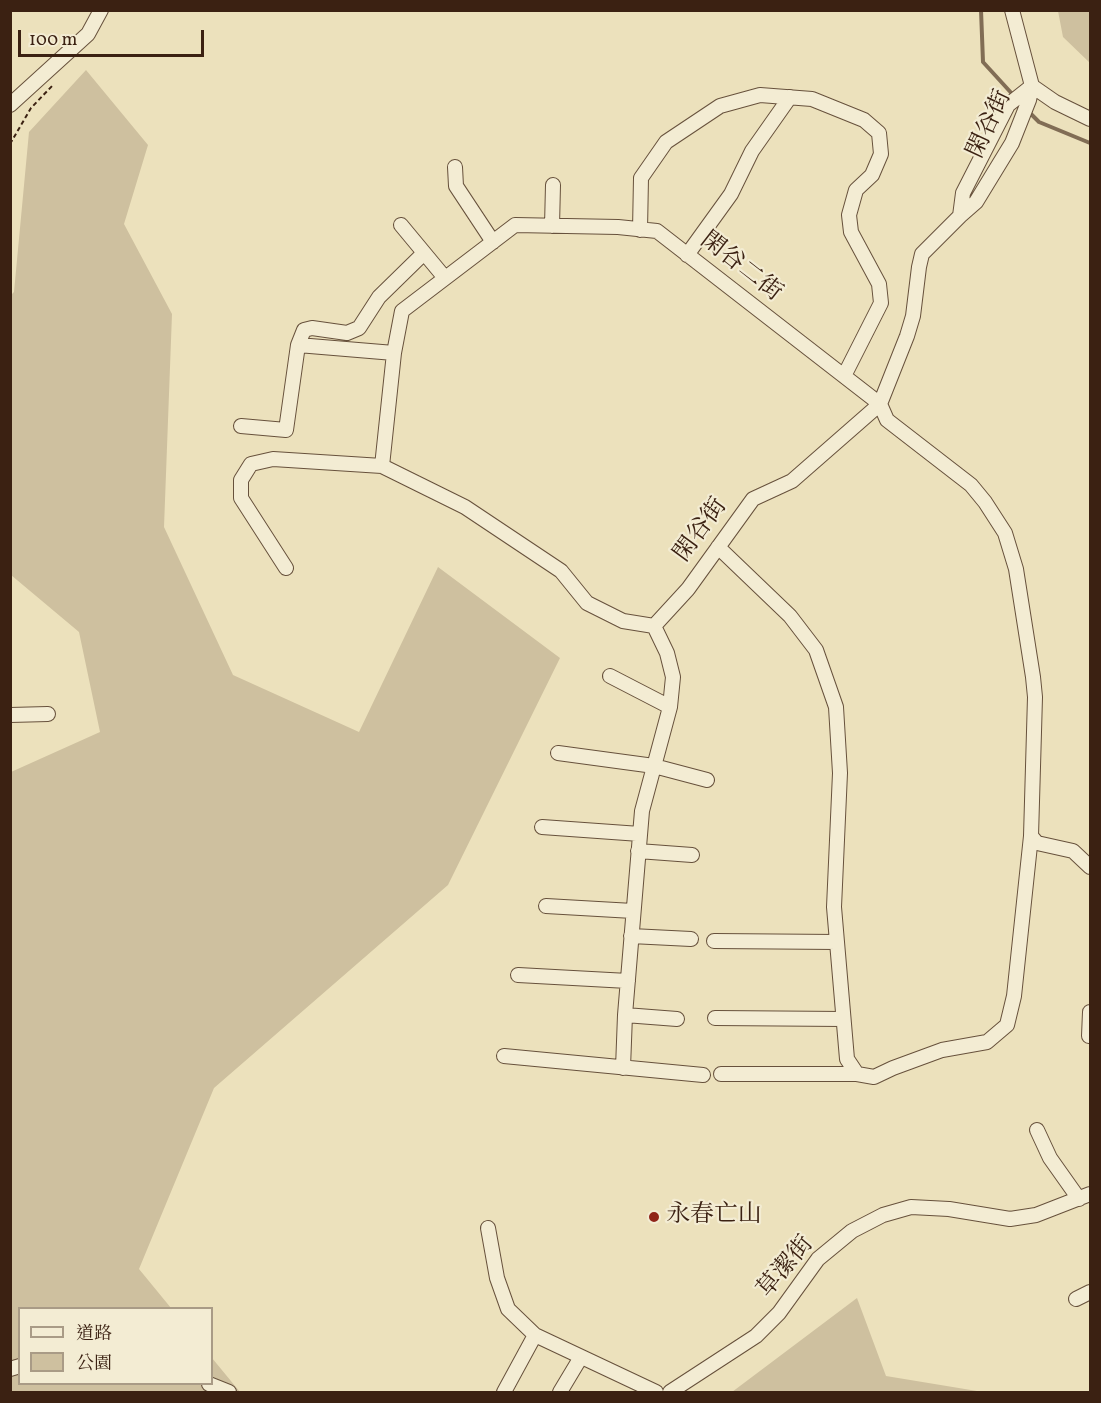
<!DOCTYPE html>
<meta charset="utf-8">
<style>
body{margin:0}
#map{position:relative;width:1101px;height:1403px;overflow:hidden;background:#ece1bc;font-family:Vollkorn,"Noto Serif TC",serif}
canvas{display:block}
.frame{position:absolute;inset:0;border:12px solid #3b2112;pointer-events:none}
.legend{position:absolute;left:18px;top:1307px;width:195px;height:78px;box-sizing:border-box;background:#f3ecd3;border:2px solid #a99b86;margin:0;padding:8px 10px;list-style:none;font-size:18px;color:#3b2112}
.legend li{display:flex;align-items:center;gap:12px;height:30px}
.legend b{width:30px;border:2px solid #a99b86}
.scale{position:absolute;left:18px;top:30px;width:186px;height:27px;box-sizing:border-box;border:3px solid #3b2112;border-top:0;padding-left:8px;font-size:18px;line-height:21px;white-space:nowrap;color:#3b2112;-webkit-text-stroke:4px #f3ecd3;paint-order:stroke}
</style>
<div id="map">
<canvas width="1101" height="1403"></canvas>
<div class="frame"></div>
<ul class="legend">
<li><b style="height:8px;background:#f3ecd3"></b>道路</li>
<li><b style="height:16px;background:#cec09f"></b>公園</li>
</ul>
<div class="scale">100 m</div>
</div>
<script>
const g = document.querySelector('canvas').getContext('2d');
g.lineJoin = 'round';
function fill(path, color) {
  g.fillStyle = color;
  g.fill(path, 'evenodd');
}
function trace(path, color, width, dash) {
  g.strokeStyle = color;
  g.lineWidth = width;
  g.lineCap = dash ? 'butt' : 'round';
  g.setLineDash(dash || []);
  g.stroke(path);
}
function drawText(font, color, halo, rows, align = 'center') {
  g.font = font + ' Vollkorn,"Noto Serif TC",serif';
  g.lineWidth = 4.5;
  g.setLineDash([]);
  g.textBaseline = 'middle';
  g.strokeStyle = halo;
  g.fillStyle = color;
  for (const [text, x, y, turn = 0] of rows) {
    g.save();
    g.translate(x, y);
    g.rotate((+turn || 0) * Math.PI / 180);
    g.textAlign = isNaN(turn) ? turn : align;
    if (halo) g.strokeText(text, 0, 0);
    g.fillText(text, 0, 0);
    g.restore();
  }
}
fill(new Path2D(`
 M1058,11H1090V63L1063,37Z
 M86,70L148,145L124,224L172,314L164,527L233,675L359,732L438,567L560,658L448,885L214,1088L139,1269L171,1308H20V1384H212V1358L240,1392H11V772L100,732L79,632L11,575L10,296L14,292L29,132Z
 M857,1298L886,1376L983,1392H732Z`), '#cec09f');
trace(new Path2D(`
 M981,10L983,62L1015,97
 M1028,111L1039,122L1090,143`), '#816d55', 4);
const minor = new Path2D(`
 M1012,10L1032,86L1055,102L1090,119
 M10,105L88,34L101,10
 M455,167L456,186L493,242
 M960,216L963,193L1008,105L1032,86
 M401,225L445,278
 M552,226L553,185
 M640,230L641,178L666,142L720,106L760,95L812,99L864,120L879,133L881,154L872,175L856,190L849,215L851,232L879,284L881,303L844,376
 M687,255L731,194L752,151L790,97
 M298,345L304,330L312,328L347,333L359,328L379,297L424,253
 M241,426L286,430L298,345L394,353
 M382,466L394,353L402,311L515,225L618,227L657,231L880,404L887,420L971,485L985,502L1005,533L1016,569L1033,677L1035,697L1031,836L1014,996L1007,1025L987,1042L942,1050L893,1068L874,1077L857,1074L847,1059L834,907L840,773L836,707L816,650L790,616L718,547
 M286,568L241,498V480L251,464L273,459L382,466L465,507L561,571L587,603L623,621L654,626L688,589L753,499L792,481L880,404L907,336L913,316L919,267L922,254L960,216L976,202L1012,143L1029,100L1032,86
 M610,676L670,707
 M10,715L48,714
 M558,753L654,766L707,780
 M542,827L640,834
 M1031,836L1037,843L1073,851L1090,867
 M638,851L692,855
 M546,906L633,911
 M631,936L691,939
 M714,941L837,942
 M518,975L628,981
 M625,1015L677,1019
 M715,1018L843,1019
 M1089,1036L1090,1012
 M504,1056L703,1075
 M623,1068L625,1015L642,811L670,707L673,677L667,653L654,626
 M721,1074H857
 M1037,1130L1050,1158L1079,1199
 M488,1228L497,1278L508,1309L535,1335L656,1392
 M1076,1299L1090,1292
 M10,1369L20,1366
 M209,1384L229,1392
 M504,1392L535,1335
 M560,1392L581,1357
 M670,1392L756,1336L779,1313L818,1259L852,1231L883,1215L911,1207L949,1209L1010,1219L1036,1215L1090,1194`);
trace(minor, '#67513c', 16);
trace(new Path2D(`
 M10,144L31,108L52,86`), '#3b2112', 2, [4.5, 3]);
trace(minor, '#f3ecd3', 14);
for (const [x, y, r, color] of [
 [654,1217,6,"#8f2418"]
]) {
  const dot = new Path2D();
  dot.arc(x, y, r, 0, 2 * Math.PI);
  g.fillStyle = color;
  g.fill(dot);
  trace(dot, '#f3ecd3', 2);
}
drawText('24px', '#3b2112', '#f3ecd3', [
 ["閑谷街",991,125,-65],
 ["閑谷二街",740,268,38],
 ["閑谷街",702,531,-54],
 ["草潔街",787,1268,-50]
]);
drawText('24px', '#3b2112', '#f3ecd3', [
 ["永春亡山",666,1217]
], 'left');
</script>
